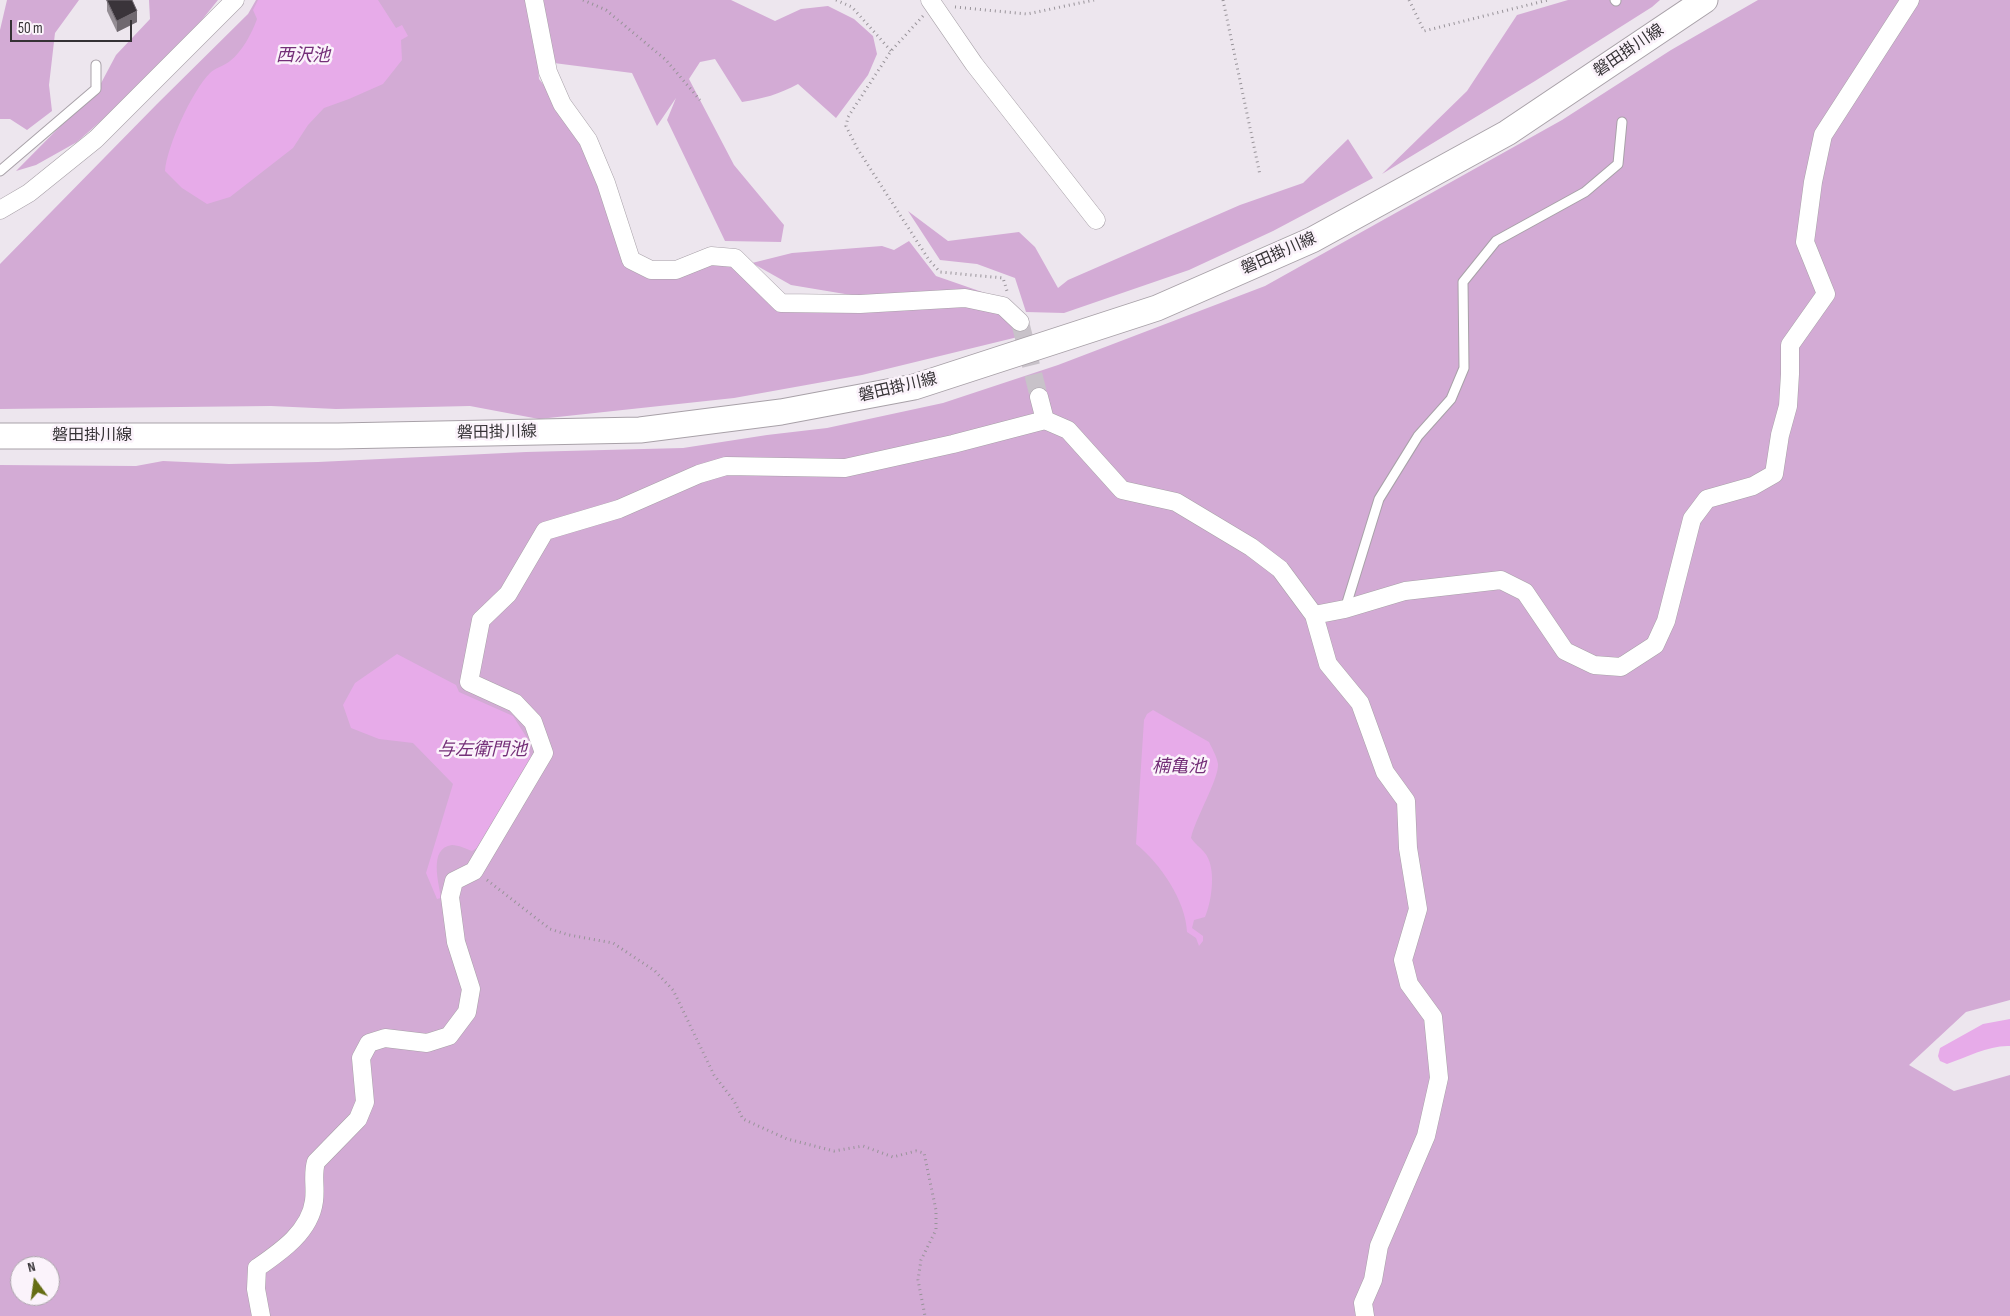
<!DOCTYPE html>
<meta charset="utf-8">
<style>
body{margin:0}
#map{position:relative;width:2010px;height:1316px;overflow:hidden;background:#ede6ee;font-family:"Sofia Sans Condensed",sans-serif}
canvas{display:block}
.north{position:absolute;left:10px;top:1256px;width:50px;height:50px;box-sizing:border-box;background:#fbf3fb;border:1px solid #aca6ac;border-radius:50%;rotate:346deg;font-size:14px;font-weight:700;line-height:20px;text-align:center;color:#353235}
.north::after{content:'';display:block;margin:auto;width:18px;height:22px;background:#656d14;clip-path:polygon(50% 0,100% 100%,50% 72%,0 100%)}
.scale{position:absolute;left:10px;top:20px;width:122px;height:22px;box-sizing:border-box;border:2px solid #353235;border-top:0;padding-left:6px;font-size:15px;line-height:18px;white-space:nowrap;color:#353235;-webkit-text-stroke:4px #fbf3fb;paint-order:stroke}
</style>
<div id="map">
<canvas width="2010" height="1316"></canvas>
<div class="north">N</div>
<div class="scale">50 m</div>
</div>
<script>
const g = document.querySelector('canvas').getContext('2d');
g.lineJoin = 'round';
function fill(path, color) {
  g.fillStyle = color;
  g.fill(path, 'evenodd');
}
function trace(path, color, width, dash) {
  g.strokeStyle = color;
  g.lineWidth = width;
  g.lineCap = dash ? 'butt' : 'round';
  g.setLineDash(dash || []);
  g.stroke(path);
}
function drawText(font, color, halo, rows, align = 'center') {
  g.font = font + ' "Sofia Sans Condensed","Noto Sans JP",sans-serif';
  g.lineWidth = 5;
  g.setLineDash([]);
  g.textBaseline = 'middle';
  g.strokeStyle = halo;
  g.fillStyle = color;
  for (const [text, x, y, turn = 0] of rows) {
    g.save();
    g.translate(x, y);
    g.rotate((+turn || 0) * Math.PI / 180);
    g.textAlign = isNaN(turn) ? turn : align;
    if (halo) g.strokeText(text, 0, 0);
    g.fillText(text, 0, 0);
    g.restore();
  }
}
fill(new Path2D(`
 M7,0H79L55,33L49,85L52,111L27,130L10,119H0V30Z
 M149,0H218L180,47L143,84L77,142L36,165L16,171L99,87L116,55L150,19Z
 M256,0H534L535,4L544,0H731L775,21L801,9L828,6L854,19L873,36L877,54L868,75L836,118L798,84C780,94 762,99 742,102L715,59L700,62L689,79L734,165L784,225L781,242L725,241L667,120L676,98L657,126L632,73L546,62L535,9L539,79L588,140L631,260L665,271L735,258L781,303L1003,306L1026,335L862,375L734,398L539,419L470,406L336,409L271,406L0,409V264L157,104L248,14Z
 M1568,0H1660L1652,7L1535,81L1382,174L1467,91L1517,15Z
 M1758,0H2010V1000L1966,1012L1909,1065L1954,1091L2010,1075V1316H0V465L136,466L163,461L229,464L318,462L526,452L683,448L767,435L827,428L943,403L1058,365L1265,286L1562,120L1671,50ZM20,1266H50V1296H20Z
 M1348,139L1373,178L1273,231L1189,270L1064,313L1026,312L1015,278L977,264L940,260L908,211L948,241L1019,232L1035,247L1058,288L1068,280L1240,205L1303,183Z
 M909,241L936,276L985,293L869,298L791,285L752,263L792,253L882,246L894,250Z`), '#d3abd5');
fill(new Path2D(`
 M258,0H378L396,28L402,25L408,36L401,40L402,60L383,84L349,99L324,108L308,125L293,148L230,197L207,204L182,188L165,171C167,146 192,91 210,73C215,68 224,66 230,61C242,52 252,33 257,19L253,10Z
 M397,654L456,685L459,692L513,716L527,738L531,759L491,839L472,851C467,849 458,845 452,845C428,848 439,883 441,898L437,899L426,873L453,784L413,743L379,739L351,728L343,705L355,683Z
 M1153,710L1209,742C1212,748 1217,757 1218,764C1219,779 1195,819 1191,838C1195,844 1200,847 1204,852C1217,866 1212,901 1205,917L1194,920L1192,928L1203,936V941L1199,946L1196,938L1187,932C1186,901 1160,863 1136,844L1144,720L1147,714Z
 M2010,1019V1046C1989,1045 1967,1057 1947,1064L1940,1061L1938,1056L1940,1048L1983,1024Z`), '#e7abe9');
trace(new Path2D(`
 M1020,322L1039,397`), '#c8c2c9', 18, [18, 9]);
const service = new Path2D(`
 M1615,0L1616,1
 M0,171L96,89V65
 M1345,609L1379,499L1418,436L1451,399L1464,368L1463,282L1496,241L1585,192L1618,164L1622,122`);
const minor = new Path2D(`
 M534,0L548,72L562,104L588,140L606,183L631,260L651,270H676L711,256L735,258L781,303L860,304L965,298L1003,306L1020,322
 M930,0L974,64L1096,220
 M0,210L29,193L96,139L235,0
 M1039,397L1045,420L1068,430L1122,490L1176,502L1251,547L1280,569L1314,615L1345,609L1405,591L1501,580L1525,592L1565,651L1594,665L1621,667L1655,645L1666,621L1692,519L1707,499L1753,486L1774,474L1780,435L1788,406L1790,374V345L1826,294L1805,242L1813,182L1823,135L1910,0
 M1314,615L1328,664L1360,703L1385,772L1406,801L1408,848L1418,909L1403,960L1409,984L1433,1017L1439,1078L1426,1136L1379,1246L1373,1280L1363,1303L1365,1316
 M261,1316L256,1289L257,1268C280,1252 310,1232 314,1201C316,1187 312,1175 316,1162L358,1119L365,1102L361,1058L369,1043L385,1038L427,1043L449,1036L467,1012L471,989L456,942L450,897L454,881L474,871L544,753L533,722L515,703L469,682L481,620L508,594L545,531L619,509L699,474L726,466L845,468L953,444L1045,420`);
const secondary = new Path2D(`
 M0,436H338L640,430L781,412L914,387L1157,308L1312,240L1507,133L1705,0`);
trace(service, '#a8a1a8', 11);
trace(minor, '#a8a1a8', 19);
trace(secondary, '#a8a1a8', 27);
trace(new Path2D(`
 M583,0L606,10L666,60L700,100
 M836,0L852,7L891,51
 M1223,0L1260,175
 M1409,0L1424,31L1548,0
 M955,7L1027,14L1094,0
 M923,16L891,51L848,117L846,126L857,148L929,260L940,272L1003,278L1007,291
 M487,880L550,929L569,935L613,943L655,971L673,990L714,1075L734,1101L743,1119L787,1139L834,1151L863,1146L893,1157L916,1151L924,1153L936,1210V1230L921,1260L918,1280L925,1316`), '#989399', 3, [1, 4]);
trace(service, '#fff', 9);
trace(minor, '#fff', 18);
trace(secondary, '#fff', 25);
fill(new Path2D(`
 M107,0L137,22L117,32L107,11Z`), '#948d94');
fill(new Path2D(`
 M137,11V22L117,32V21Z`), '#706970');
const building = new Path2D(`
 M107,0H132L137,11L117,21Z`);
fill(building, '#3a343a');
trace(building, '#706970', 1);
drawText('16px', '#353235', '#fbf3fb', [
 ["磐田掛川線",1629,51,-34],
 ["磐田掛川線",1279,254,-24],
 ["磐田掛川線",898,388,-13],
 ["磐田掛川線",497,433,-1],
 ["磐田掛川線",92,436]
]);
drawText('italic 18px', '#742f78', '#fbf3fb', [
 ["西沢池",303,56],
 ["与左衛門池",482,750],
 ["楠亀池",1179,767]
]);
</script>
